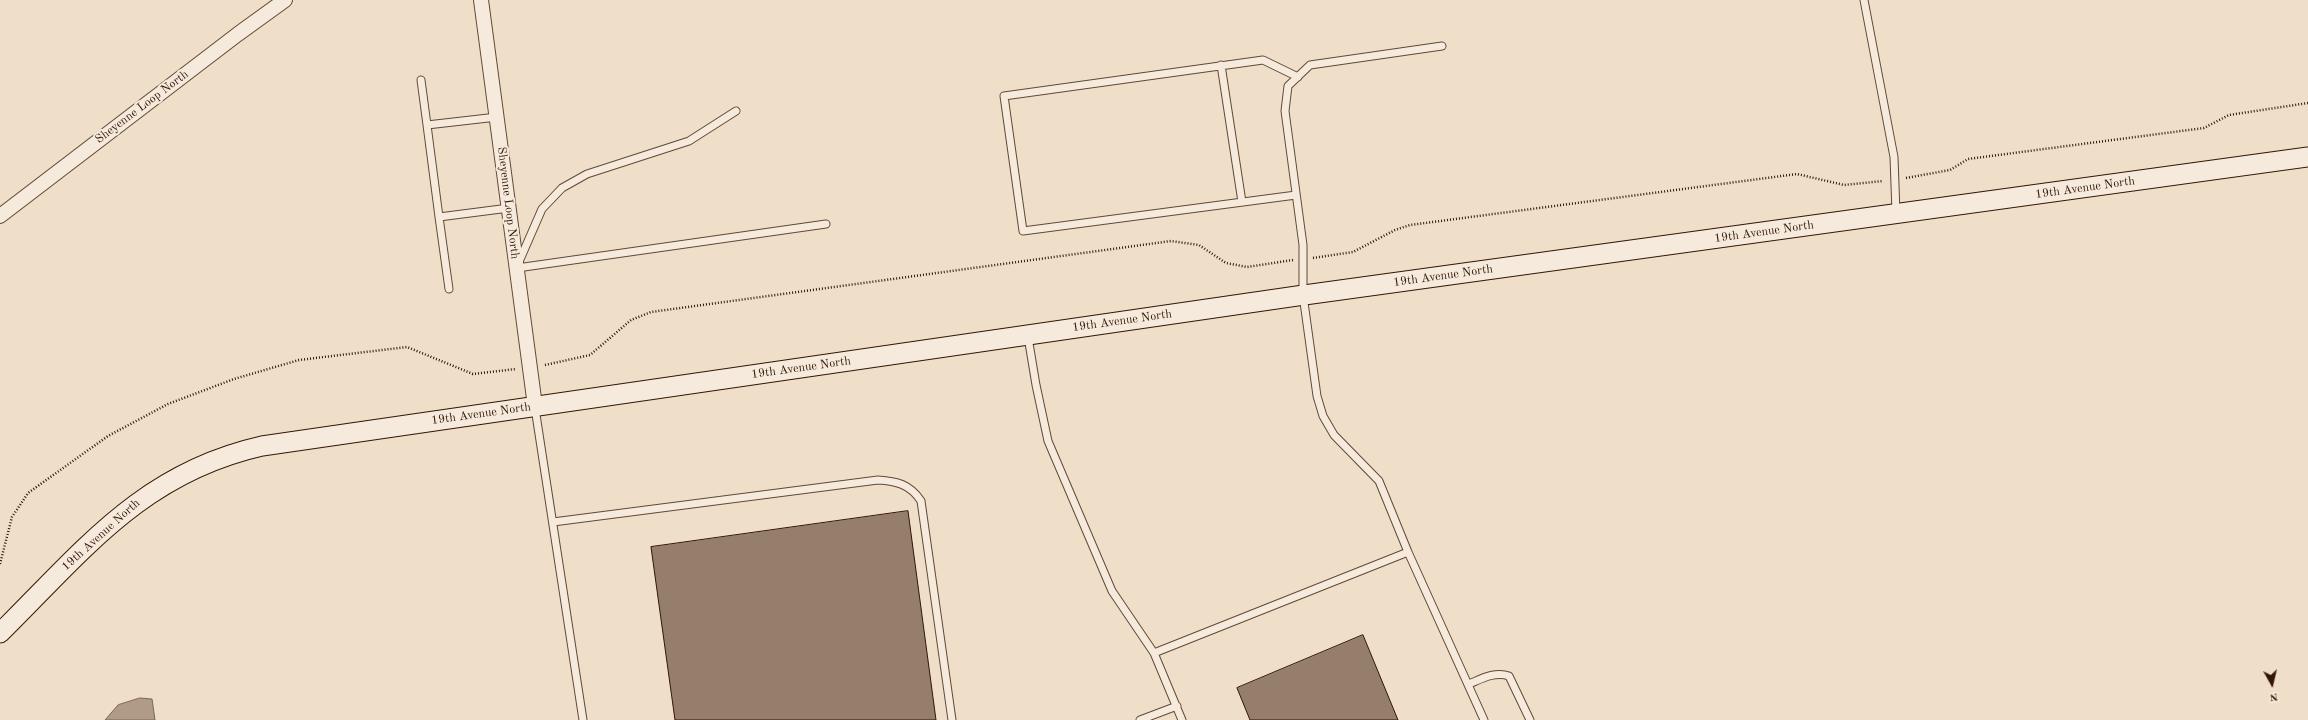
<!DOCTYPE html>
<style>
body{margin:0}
#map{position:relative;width:2308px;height:720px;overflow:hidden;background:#f0dfc8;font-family:"Old Standard TT",serif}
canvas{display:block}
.north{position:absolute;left:2252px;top:664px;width:40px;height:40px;-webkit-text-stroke:3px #f5eadb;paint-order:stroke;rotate:172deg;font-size:11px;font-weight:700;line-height:16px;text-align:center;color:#321606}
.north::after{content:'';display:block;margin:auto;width:14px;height:18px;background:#321606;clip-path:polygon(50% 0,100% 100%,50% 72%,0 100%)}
</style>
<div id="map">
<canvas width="2308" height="720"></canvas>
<div class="north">N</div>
</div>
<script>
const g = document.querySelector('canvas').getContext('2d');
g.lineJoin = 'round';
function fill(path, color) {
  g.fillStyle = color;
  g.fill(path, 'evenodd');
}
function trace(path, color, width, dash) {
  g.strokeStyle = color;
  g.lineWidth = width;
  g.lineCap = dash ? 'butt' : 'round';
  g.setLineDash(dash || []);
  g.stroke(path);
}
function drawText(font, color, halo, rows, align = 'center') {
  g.font = font + ' "Old Standard TT",serif';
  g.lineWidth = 4;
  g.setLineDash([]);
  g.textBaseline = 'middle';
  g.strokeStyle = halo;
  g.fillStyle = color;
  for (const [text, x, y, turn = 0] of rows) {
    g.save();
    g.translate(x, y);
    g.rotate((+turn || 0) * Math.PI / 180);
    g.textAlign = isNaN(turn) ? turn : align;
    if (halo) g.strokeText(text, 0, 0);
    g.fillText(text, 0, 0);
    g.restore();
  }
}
const water = new Path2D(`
 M140,698L152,699L155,720H105L118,705Z`);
fill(water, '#af9b86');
trace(water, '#7d6653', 1);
const building = new Path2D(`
 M908,511L936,720H675L651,547Z
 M1363,635L1398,720H1250L1237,688Z`);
fill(building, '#957f6b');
trace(building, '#321606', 1);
const lane = new Path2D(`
 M1864,0L1894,157L1896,213
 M1221,65L1242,202
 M421,80L427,125
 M497,117L427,125L439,217L509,208
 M1296,195L1023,231L1004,96L1263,60L1298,77
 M439,217L449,289
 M518,264L542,209L562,188L587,174L689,141L736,111
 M517,268L826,224
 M1028,337L1036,385L1048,441L1112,591L1154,653L1408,552L1379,481L1334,435L1323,416L1317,396L1303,295V245L1285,111L1288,86L1310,65L1442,46
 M535,408L583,720
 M553,522L878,480C896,481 910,484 921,501L952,720
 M1408,552L1484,720
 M1154,653L1182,720
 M1469,684C1481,679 1495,671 1509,676L1530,720
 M1140,720L1177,706`);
const street = new Path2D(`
 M481,0L535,406
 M0,216L238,34L285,0`);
const secondary = new Path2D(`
 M0,633C83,551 142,473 262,446L1297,296L2308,157`);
trace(lane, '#624836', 9);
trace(street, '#624836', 16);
trace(secondary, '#321606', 21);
trace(new Path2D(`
 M1906,178L1950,170L1968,159L2204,128L2229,115L2308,103
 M1313,258L1353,252L1395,230L1410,225L1797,174L1844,185L1883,181
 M545,365L590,355L631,320L651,312L1171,241L1199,245L1226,263L1247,267L1293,260
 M0,564L12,517L28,493L108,436L168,404L234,379L299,360L407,347L473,374L516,369`), '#321606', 2.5, [1, 2]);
trace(lane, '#f5eadb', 7);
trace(street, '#f5eadb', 14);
trace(secondary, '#f5eadb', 19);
drawText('12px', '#321606', '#f5eadb', [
 ["Sheyenne Loop North",142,107,-37],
 ["19th Avenue North",2085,188,-8],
 ["Sheyenne Loop North",508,203,83],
 ["19th Avenue North",1764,232,-8],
 ["19th Avenue North",1443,276,-8],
 ["19th Avenue North",1122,321,-8],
 ["19th Avenue North",801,368,-8],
 ["19th Avenue North",481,414,-8],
 ["19th Avenue North",101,535,-42]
]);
</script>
